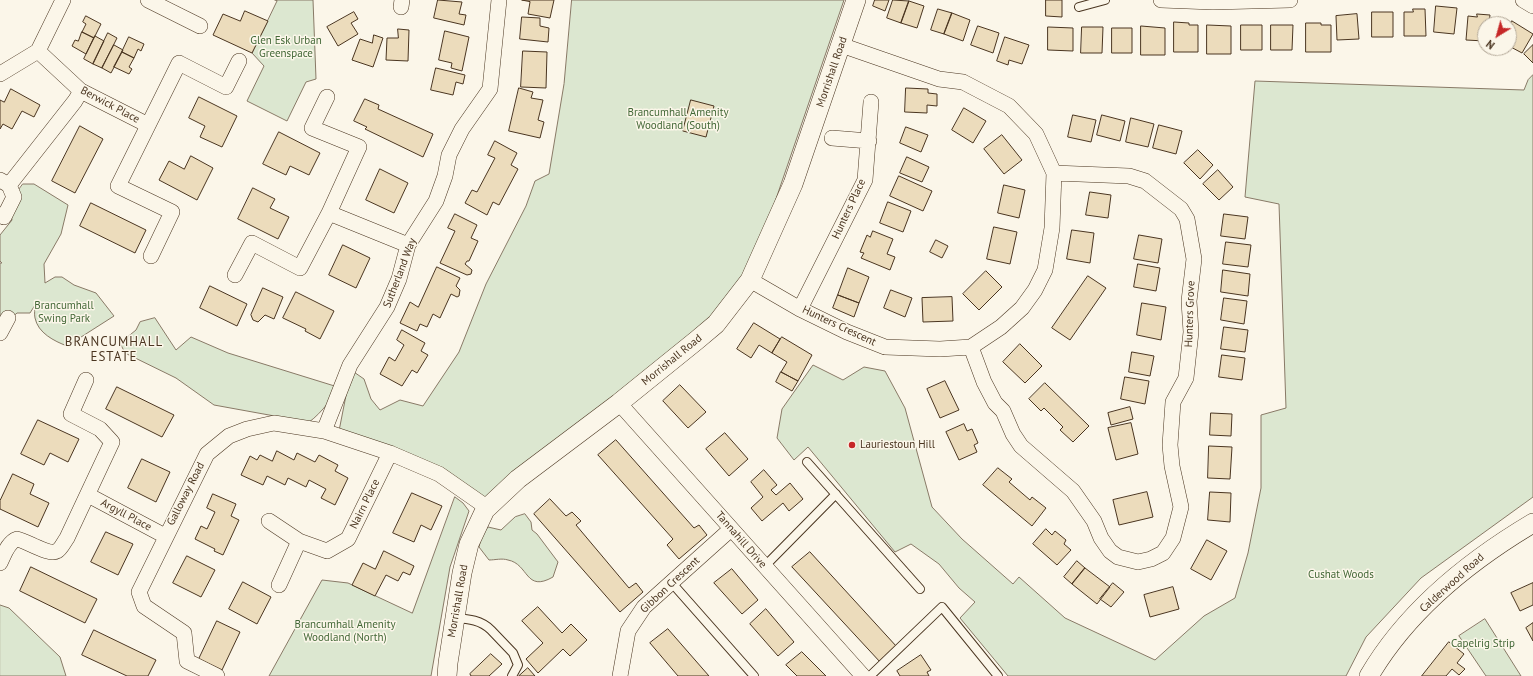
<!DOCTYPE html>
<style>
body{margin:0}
#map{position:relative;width:1533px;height:676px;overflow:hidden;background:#fbf6e9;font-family:"PT Sans",sans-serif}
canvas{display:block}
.north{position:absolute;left:1477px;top:16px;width:40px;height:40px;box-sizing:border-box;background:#fbf6e9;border:1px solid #b4a999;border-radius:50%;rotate:217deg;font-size:11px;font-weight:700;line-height:16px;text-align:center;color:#4a3520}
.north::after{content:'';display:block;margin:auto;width:14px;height:18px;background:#c62828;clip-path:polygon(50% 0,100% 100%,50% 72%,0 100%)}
</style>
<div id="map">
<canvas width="1533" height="676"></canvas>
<div class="north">N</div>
</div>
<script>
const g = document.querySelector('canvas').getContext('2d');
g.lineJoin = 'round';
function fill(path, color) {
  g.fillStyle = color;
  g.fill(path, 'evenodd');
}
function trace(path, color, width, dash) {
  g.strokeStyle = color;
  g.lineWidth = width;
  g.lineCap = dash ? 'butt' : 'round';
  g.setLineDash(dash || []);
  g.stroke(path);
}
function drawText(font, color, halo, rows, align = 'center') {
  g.font = font + ' "PT Sans",sans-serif';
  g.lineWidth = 3;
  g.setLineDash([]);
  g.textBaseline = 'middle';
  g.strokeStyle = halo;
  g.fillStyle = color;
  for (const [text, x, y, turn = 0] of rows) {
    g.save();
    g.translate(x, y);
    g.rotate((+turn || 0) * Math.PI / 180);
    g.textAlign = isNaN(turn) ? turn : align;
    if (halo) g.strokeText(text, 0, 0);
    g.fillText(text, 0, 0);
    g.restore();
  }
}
const green = new Path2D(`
 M275,0H313L316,79L306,82L287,121L247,101L264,66L252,53L277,1Z
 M572,0H844L765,231L729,305L485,510L439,474L338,436L351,370L364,379L371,399L380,410L400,400L423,406L459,352L486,284L526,206L535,181L549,174L564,84Z
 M1533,75V497L1421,578L1366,637L1346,676H1008L960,618L975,602L959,588L939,564L911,544L895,552L808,447L794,460L777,438L782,409L813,365L843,380L864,367L885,371L905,408L932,507L962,539L1013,584L1019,577L1065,618L1155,660L1204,616L1235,598L1248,553L1261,488V415L1286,408L1279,204L1245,197L1255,81L1524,90L1528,80Z
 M23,184H34L68,205L61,234L44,264L45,283L55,277H62L74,285L96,293L114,316L67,346C54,341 38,333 35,318C34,314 35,309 35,305L30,313H17L0,328V263H2L0,261V235L12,220L9,203Z
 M155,318L176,350L191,337L228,353L341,388C328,402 319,417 303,426L280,417L214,405L176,378L125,353L120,343L136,330L140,322Z
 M455,497L463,503L469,511L450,567L431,676H269L322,580L348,583L412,613Z
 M525,514L531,522L532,530L537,534L558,562L553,577C525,593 529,564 508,560C502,558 495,560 489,560L479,547L482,534L488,527L501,530L515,517Z
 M0,605L9,608L60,657L66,676H0Z
 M1485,619L1521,676H1486L1459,636Z`);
fill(green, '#dce7d0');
trace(green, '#887966', 1);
const building = new Path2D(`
 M438,0L462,2L459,14L466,15L464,25L434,18Z
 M522,0H554L550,18L528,14L530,2Z
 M875,0H889L885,11L873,6Z
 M893,0L909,1L901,23L887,18Z
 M1046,0H1062V17L1046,16Z
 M909,1L924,6L917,28L901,23Z
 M1436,6L1457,8L1454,34L1434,32Z
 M938,9L952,13L944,34L931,30Z
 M1413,9H1425L1426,36H1404V12H1413Z
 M245,11L268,21L252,53L213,35L223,14L240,21Z
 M354,12L358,19L351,23L358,34L338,46L327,27Z
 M1372,12H1393V37H1372Z
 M952,13L970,20L963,41L944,34Z
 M1357,14L1359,39L1337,40L1336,16Z
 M1477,14L1490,15L1489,24H1485V41L1466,40L1468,16L1477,17Z
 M86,16L101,24L94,38L82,32L86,24L83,22Z
 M522,17L540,18V26L549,28L548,42L520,39Z
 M1512,21L1533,34L1522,53L1509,46V27Z
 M1174,22L1189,23V25H1198V52H1174Z
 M1306,23H1321V25H1331V52H1306Z
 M1207,25L1231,26V54H1207Z
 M1241,25H1262V50H1241Z
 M1271,25H1293L1292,50H1271Z
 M978,26L999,33L993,53L971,45Z
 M1141,26L1165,28V55H1141Z
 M1048,27L1073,28V51L1048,50Z
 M1082,27H1103L1102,53H1081Z
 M1112,28H1132V53H1112Z
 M398,29L409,30L408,61L386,60L387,38H398Z
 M445,31L469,37L462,71L451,68L452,63L439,60Z
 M82,32L94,38L86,54L72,46L75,40L78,41Z
 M108,33L117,38L102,68L93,64Z
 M374,35L383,38L373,67L352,60L360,39L372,43Z
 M95,36L104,41L93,64L84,59Z
 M129,37L144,44L141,51L138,49L134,58L122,52Z
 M1005,37L1029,45L1022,64L1009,60L1008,65L997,61Z
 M114,45L123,50L111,73L102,68Z
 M1533,45V63L1524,54Z
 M523,51L547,52L546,88L521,87Z
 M122,52L134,58L129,67L132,69L129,74L114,67Z
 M436,68L465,75L463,84L456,82L453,95L431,90Z
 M519,88L533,92L531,98L543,100L538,120L544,122L540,138L509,131Z
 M906,88L928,89V93L937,94V106L927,105V113L905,112Z
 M11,89L40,105L34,117L22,111L12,129L3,124L0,129V100L4,102Z
 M199,97L237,116L222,147L200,137L205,126L189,118Z
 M365,99L379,105L378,109L433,134L423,157L365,129L367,127L354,121Z
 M691,100L714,106L706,137L683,131Z
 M964,108L986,121L973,143L952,130Z
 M1073,115L1096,120L1091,142L1068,137Z
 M1102,115L1125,121L1120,141L1097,135Z
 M1131,118L1154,124L1148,147L1126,142Z
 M1159,125L1182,131L1176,154L1153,148Z
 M80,126L103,139L75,193L52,181Z
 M906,127L928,135L921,152L900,143Z
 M279,132L320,153L309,175L290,166L286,175L263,164Z
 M1002,135L1022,160L1004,174L984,149Z
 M495,141L517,153L511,165L518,169L499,205L493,202L487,215L465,203L472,190L477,192L495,158L488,155Z
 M1198,150L1213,165L1200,179L1184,163Z
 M191,156L213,168L197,200L159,180L169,161L184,169Z
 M907,157L929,167L922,182L900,173Z
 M380,169L408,183L394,213L366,200Z
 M1218,170L1233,187L1219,200L1203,184Z
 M899,176L932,191L923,211L890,196Z
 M1004,185L1025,190L1019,218L998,213Z
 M253,188L275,199L270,208L289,217L278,239L238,219Z
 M1090,192L1111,195L1108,218L1086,215Z
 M888,202L911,211L903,232L880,223Z
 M91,203L146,230L135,253L80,226Z
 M455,214L477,225L471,238L478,241L469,261H467L465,264L472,270L471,274L467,275L440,263L455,231L448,228Z
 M1224,214L1248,217L1245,239L1221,236Z
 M994,227L1017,232L1010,264L987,259Z
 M1072,230L1094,233L1090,263L1067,259Z
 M873,231L893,239L887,254L895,257L890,270L861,258L864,253L860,252L867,235L870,237Z
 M1139,235L1162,239L1158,263L1134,259Z
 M936,240L948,246L942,258L930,252Z
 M1226,242L1251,245L1248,267L1223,264Z
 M343,245L370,258L356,288L329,275Z
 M1138,264L1160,268L1156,291L1134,287Z
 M437,267L460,278L456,286L460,290L459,296L457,297L451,294L440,318L433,314L427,327L420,324L417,331L400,323L410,302L418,307Z
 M848,268L869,277L859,303L838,295Z
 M1223,270L1250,274L1248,296L1221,292Z
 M986,271L1002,287L979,310L963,294Z
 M1088,276L1106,288L1070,340L1052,328Z
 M210,286L247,304L237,326L200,308Z
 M263,288L283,297L274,319L265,315L258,322L253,320L251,315Z
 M891,290L912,298L905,317L884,308Z
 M296,292L334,311L320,339L305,331L306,329L283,318Z
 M838,295L859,303L854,317L833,308Z
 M952,297L953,321L923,322L922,298Z
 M1224,298L1247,301L1244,324L1221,320Z
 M1142,303L1166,307L1161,340L1137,335Z
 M754,323L780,339L772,353L759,345L751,358L737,349Z
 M1224,327L1248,330L1245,352L1221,349Z
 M402,330L425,343L421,351L428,355L417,373L412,370L402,386L380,374L389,357L395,361L404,345L397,340Z
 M782,337L812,355L798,381L781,372L787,362L772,353Z
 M1020,344L1042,366L1025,383L1003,362Z
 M1132,352L1154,356L1150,376L1129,372Z
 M1222,355L1245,358L1242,380L1219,377Z
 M781,372L798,381L792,391L776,382Z
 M1125,377L1149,381L1145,404L1121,399Z
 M945,381L959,410L940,418L927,389Z
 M1045,383L1089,426L1073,442L1060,430L1063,427L1044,408L1041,411L1029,399Z
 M680,385L706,412L688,428L663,401Z
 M117,387L174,415L162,437L106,409Z
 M1130,407L1133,419L1111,425L1108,413Z
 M1211,413L1232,414L1231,436L1210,435Z
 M38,420L79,439L68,462L50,453L44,465L21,454Z
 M1131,423L1138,454L1116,460L1108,428Z
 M964,424L967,431L972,429L978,443L974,445L977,452L959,460L946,432Z
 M725,433L748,459L729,476L706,449Z
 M616,440L694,528L699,525L707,535L679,559L667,545L673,539L598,455Z
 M1209,446L1232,447L1230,479L1208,478Z
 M277,451L294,460L297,453L315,462L319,455L338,465L335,471L348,478L335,505L321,498L326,489L309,480L306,487L288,478L285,485L267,476L263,485L241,475L250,456L257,460L260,455L272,461Z
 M142,459L170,472L156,502L128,488Z
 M998,468L1012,479L1009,482L1030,500L1032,497L1046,508L1032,526L983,485Z
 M764,470L777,485L771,490L776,495L790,483L803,499L789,511L783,503L762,521L751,508L763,497L751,482Z
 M13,474L34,484L30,494L49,503L38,527L0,509V501Z
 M1147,492L1153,517L1119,525L1113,500Z
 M1210,492L1231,493L1230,522L1208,520Z
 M412,493L442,506L431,530L421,525L414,542L393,533Z
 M213,494L236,504L231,516L239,520L223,555L214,551L215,549L195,539L201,526L207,529L215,512L207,508Z
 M550,499L566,516L572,512L581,521L576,525L629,588L636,583L643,592L620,612L534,514Z
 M1046,529L1052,535L1055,531L1066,540L1064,544L1071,550L1057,565L1033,544Z
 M106,532L133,544L118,575L91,562Z
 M1207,540L1227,551L1211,580L1191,569Z
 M384,551L414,566L410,575L403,572L398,581L386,575L375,596L352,585L363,563L375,569Z
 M810,552L897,647L881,663L792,567Z
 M187,556L215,570L201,597L173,583Z
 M1077,561L1085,568L1072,584L1064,577Z
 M31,567L97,599L85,623L20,591Z
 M1085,568L1110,587L1097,604L1072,584Z
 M732,569L758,600L742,614L714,583Z
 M243,582L271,597L257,624L229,609Z
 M1113,583L1124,592L1111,607L1100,599Z
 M1533,583V605L1520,611L1511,593Z
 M1173,587L1179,609L1150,617L1144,595Z
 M538,607L562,633L571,624L587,640L570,656L563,649L538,673L526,659L543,643L522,621Z
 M766,609L794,642L778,656L750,624Z
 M217,621L240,632L222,670L199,659Z
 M1533,623V641L1526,628Z
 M668,629L709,676H678L650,643Z
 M94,630L156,660L148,676H127L82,655Z
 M1449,642L1464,654L1457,663L1465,669L1459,675L1452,669L1446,676H1422Z
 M802,652L826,676H797L786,665Z
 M491,654L502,664L489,676H471L470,674Z
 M921,655L931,670L927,672L929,676H900L897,671Z
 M528,668L535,676H519Z`);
fill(building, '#ecdcbc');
trace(building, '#4a3520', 1);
const service = new Path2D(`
 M1079,7L1105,0
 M807,462L920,589
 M764,567L836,494
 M671,582L754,676
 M455,618C469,619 481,620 491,630L513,653L518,665L512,676
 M870,676L942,607L998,676`);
const minor = new Path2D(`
 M148,0L200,26
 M1161,0L1213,2L1290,0
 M1523,0L1533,6
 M401,7L402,0
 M38,51L81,91L148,125
 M0,74L38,51L63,0
 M327,97L312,128L359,147L329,213
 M832,138L869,141
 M0,180L9,185L75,101L81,91
 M0,215L4,217L14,197L9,185
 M151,256L172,212L118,186L179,63L226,87L239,61
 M235,275L252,243L300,268L329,213L408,245
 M750,280L800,309L847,332L885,347L940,349L971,347L1001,327L1022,308L1035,290L1045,270L1052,228L1054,173L1036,134L1009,106L963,82L939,79L841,45
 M800,309L865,180L871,102
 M0,333L8,318
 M971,347L984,382L995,403L1003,411L1013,434L1021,446L1073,491L1094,521L1101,538L1110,551L1118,557L1138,562L1151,559L1163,553L1173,538L1181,507L1172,466L1170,445L1173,402L1186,378L1191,332L1189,301L1194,259L1187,219L1181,209L1145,181L1129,176L1054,173
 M619,403L863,676
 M324,431L350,365L387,307L399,279L408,245L436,201L445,176L449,155L462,129L490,89L499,0
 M88,495L165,536
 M269,521L299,541L327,551L348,539L390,453
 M0,563C4,555 8,542 17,539C27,541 49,556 57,551C61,549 64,542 67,538L112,442L100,429L71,414L86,380
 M279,585L299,541
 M217,676L187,661L184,633L144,606L139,592L207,454L229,436L247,429L274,423L324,431L390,453L439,474L485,506V510
 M620,676L628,631L644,607L731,529`);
const tertiary = new Path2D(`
 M447,676L448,663L462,573L469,544L485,510L518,479L619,403L697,340L716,324L750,280L793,184L856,0
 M1369,676C1407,611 1469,561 1533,523`);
trace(service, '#4a3520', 10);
trace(minor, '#4a3520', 16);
trace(tertiary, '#4a3520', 20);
trace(service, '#fbf6e9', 8);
trace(minor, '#fbf6e9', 15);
trace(tertiary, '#fbf6e9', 19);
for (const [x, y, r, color] of [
 [852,445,4,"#c62828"]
]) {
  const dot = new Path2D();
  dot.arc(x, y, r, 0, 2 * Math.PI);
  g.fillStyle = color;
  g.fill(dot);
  trace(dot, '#fbf6e9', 1.5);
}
drawText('11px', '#436837', '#fbf6e9', [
 ["Glen Esk Urban",286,41],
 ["Greenspace",286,54],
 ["Brancumhall Amenity",678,113],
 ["Woodland (South)",678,126],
 ["Brancumhall",64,306],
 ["Swing Park",64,319],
 ["Cushat Woods",1341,575],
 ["Brancumhall Amenity",345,625],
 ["Woodland (North)",345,638],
 ["Capelrig Strip",1483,644]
]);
drawText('11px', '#4a3520', '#fbf6e9', [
 ["Morrishall Road",832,72,-71],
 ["Berwick Place",110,105,28],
 ["Hunters Place",849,209,-65],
 ["Sutherland Way",400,273,-69],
 ["Hunters Grove",1190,314,-88],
 ["Hunters Crescent",839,326,25],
 ["Morrishall Road",672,360,-39],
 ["Galloway Road",186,494,-63],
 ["Nairn Place",365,504,-64],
 ["Argyll Place",126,515,28],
 ["Tannahill Drive",741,540,49],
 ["Calderwood Road",1452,583,-42],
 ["Gibbon Crescent",670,585,-43],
 ["Morrishall Road",458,601,-80]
]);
drawText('11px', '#4a3520', '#fbf6e9', [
 ["Lauriestoun Hill",860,445]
], 'left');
g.letterSpacing = '1px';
drawText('13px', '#4a3520', '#fbf6e9', [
 ["BRANCUMHALL",114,342],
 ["ESTATE",114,357]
]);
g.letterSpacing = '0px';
</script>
